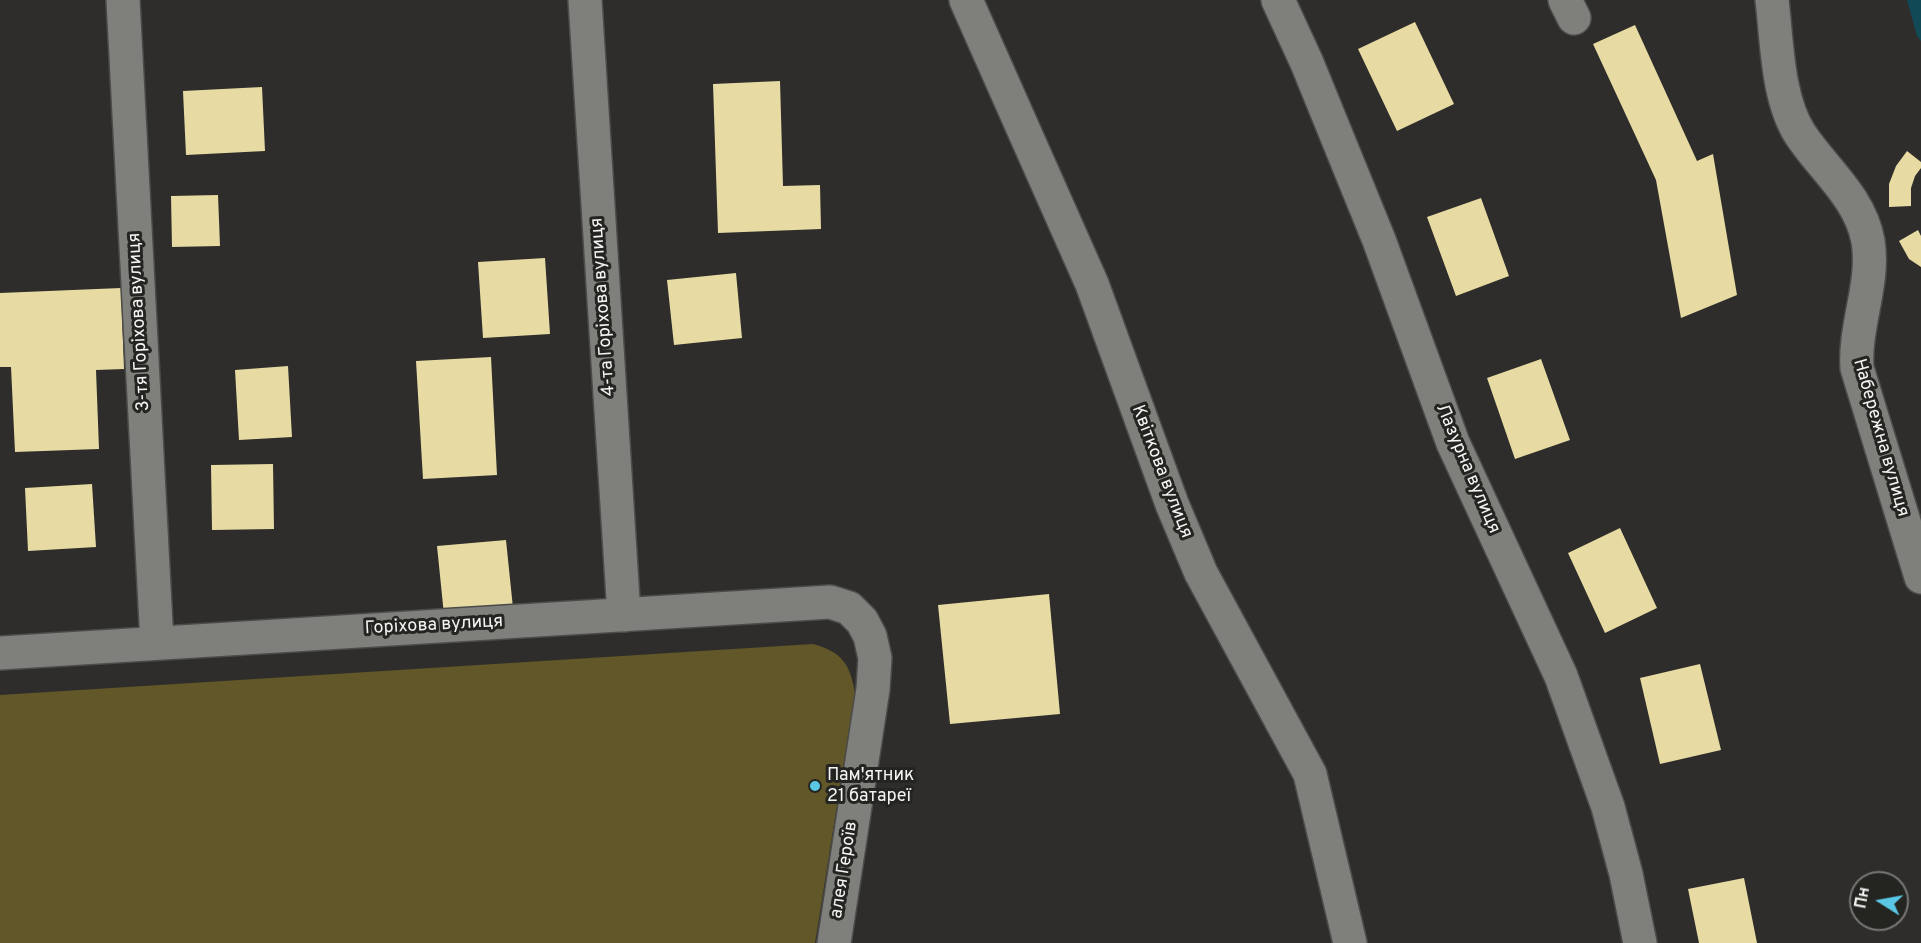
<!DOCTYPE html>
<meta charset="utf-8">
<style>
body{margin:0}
#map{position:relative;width:1921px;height:943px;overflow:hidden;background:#2e2d2b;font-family:Overpass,sans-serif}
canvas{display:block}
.north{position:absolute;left:1849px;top:871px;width:60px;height:60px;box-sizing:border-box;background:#242421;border:2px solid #777775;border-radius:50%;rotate:281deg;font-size:16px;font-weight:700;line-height:24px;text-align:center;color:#f4f4f2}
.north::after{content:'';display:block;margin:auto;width:21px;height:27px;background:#5ac8e5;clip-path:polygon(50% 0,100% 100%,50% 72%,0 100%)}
</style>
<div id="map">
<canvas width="1921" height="943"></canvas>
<div class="north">Пн</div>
</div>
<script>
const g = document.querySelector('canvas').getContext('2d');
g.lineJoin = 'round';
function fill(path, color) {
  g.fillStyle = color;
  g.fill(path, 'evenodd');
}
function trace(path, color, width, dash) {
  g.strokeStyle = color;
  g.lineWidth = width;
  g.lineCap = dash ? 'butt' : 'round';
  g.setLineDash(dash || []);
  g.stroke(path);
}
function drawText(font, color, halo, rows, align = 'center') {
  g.font = font + ' Overpass,sans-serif';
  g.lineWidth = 6;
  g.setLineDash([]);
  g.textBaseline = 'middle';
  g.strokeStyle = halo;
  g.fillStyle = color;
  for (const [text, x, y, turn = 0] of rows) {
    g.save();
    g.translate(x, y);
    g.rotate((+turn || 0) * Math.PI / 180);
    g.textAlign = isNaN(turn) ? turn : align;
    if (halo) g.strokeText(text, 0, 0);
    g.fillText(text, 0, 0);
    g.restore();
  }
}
fill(new Path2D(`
 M813,644C842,652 850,664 855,693L815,943H0V695Z`), '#615728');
fill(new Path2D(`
 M1907,0H1921V41L1917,36Z`), '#124957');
fill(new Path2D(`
 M1415,22L1454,104L1397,131L1358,49Z
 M1635,25L1697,161L1713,154L1737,295L1681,318L1656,180L1593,44Z
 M780,81L783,186L820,185L821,229L718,233L713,84Z
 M262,87L265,151L186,155L183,91Z
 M1907,151L1921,162V168L1915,176L1911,188V206L1889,207V184L1896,166Z
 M218,195L220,246L172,247L171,196Z
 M1481,198L1509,276L1456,296L1427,217Z
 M1918,230L1921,236V267L1909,259L1899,241Z
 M545,258L550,334L483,338L478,262Z
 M736,273L742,338L674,345L667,280Z
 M121,288L124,369L96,370L99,449L15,452L11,367H0V293Z
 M491,357L497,475L423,479L416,361Z
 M1541,359L1570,440L1515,459L1487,378Z
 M288,366L292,437L239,440L235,370Z
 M273,464L274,529L212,530L211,465Z
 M92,484L96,547L28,551L25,488Z
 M1620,528L1657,608L1605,633L1568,553Z
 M506,540L513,608L444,615L437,546Z
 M1049,594L1060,714L950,724L938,605Z
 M1700,664L1721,750L1660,764L1640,678Z
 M1744,878L1757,943H1699L1688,889Z`), '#e7dba3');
const minor = new Path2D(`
 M123,0L157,643
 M585,0L624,615
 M966,0L1092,284L1172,504L1201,573L1310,774L1350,943
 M1278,0L1307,63L1379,240L1453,443L1561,676L1608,807L1626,874L1640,943
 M1565,0L1574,18
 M1772,0C1777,41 1777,98 1800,134C1823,169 1860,197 1868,241C1875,283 1854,326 1857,368L1921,577
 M0,653L830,602L849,608L862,621L870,636L875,658L873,689L834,943`);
trace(minor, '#4b4b49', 36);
trace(minor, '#7f7f7c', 33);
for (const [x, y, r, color] of [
 [815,786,6,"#5ac8e5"]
]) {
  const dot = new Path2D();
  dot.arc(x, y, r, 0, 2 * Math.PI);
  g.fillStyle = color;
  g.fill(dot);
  trace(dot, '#242421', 2);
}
drawText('18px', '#f4f4f2', '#242421', [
 ["4-та Горіхова вулиця",604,307,-94],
 ["3-тя Горіхова вулиця",140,322,-93],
 ["Набережна вулиця",1880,438,74],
 ["Лазурна вулиця",1467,469,67],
 ["Квіткова вулиця",1161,472,69],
 ["Горіхова вулиця",434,626,-3],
 ["алея Героїв",845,870,-81]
]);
drawText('18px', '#f4f4f2', '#242421', [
 ["Пам'ятник",827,776],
 ["21 батареї",827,797]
], 'left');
</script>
